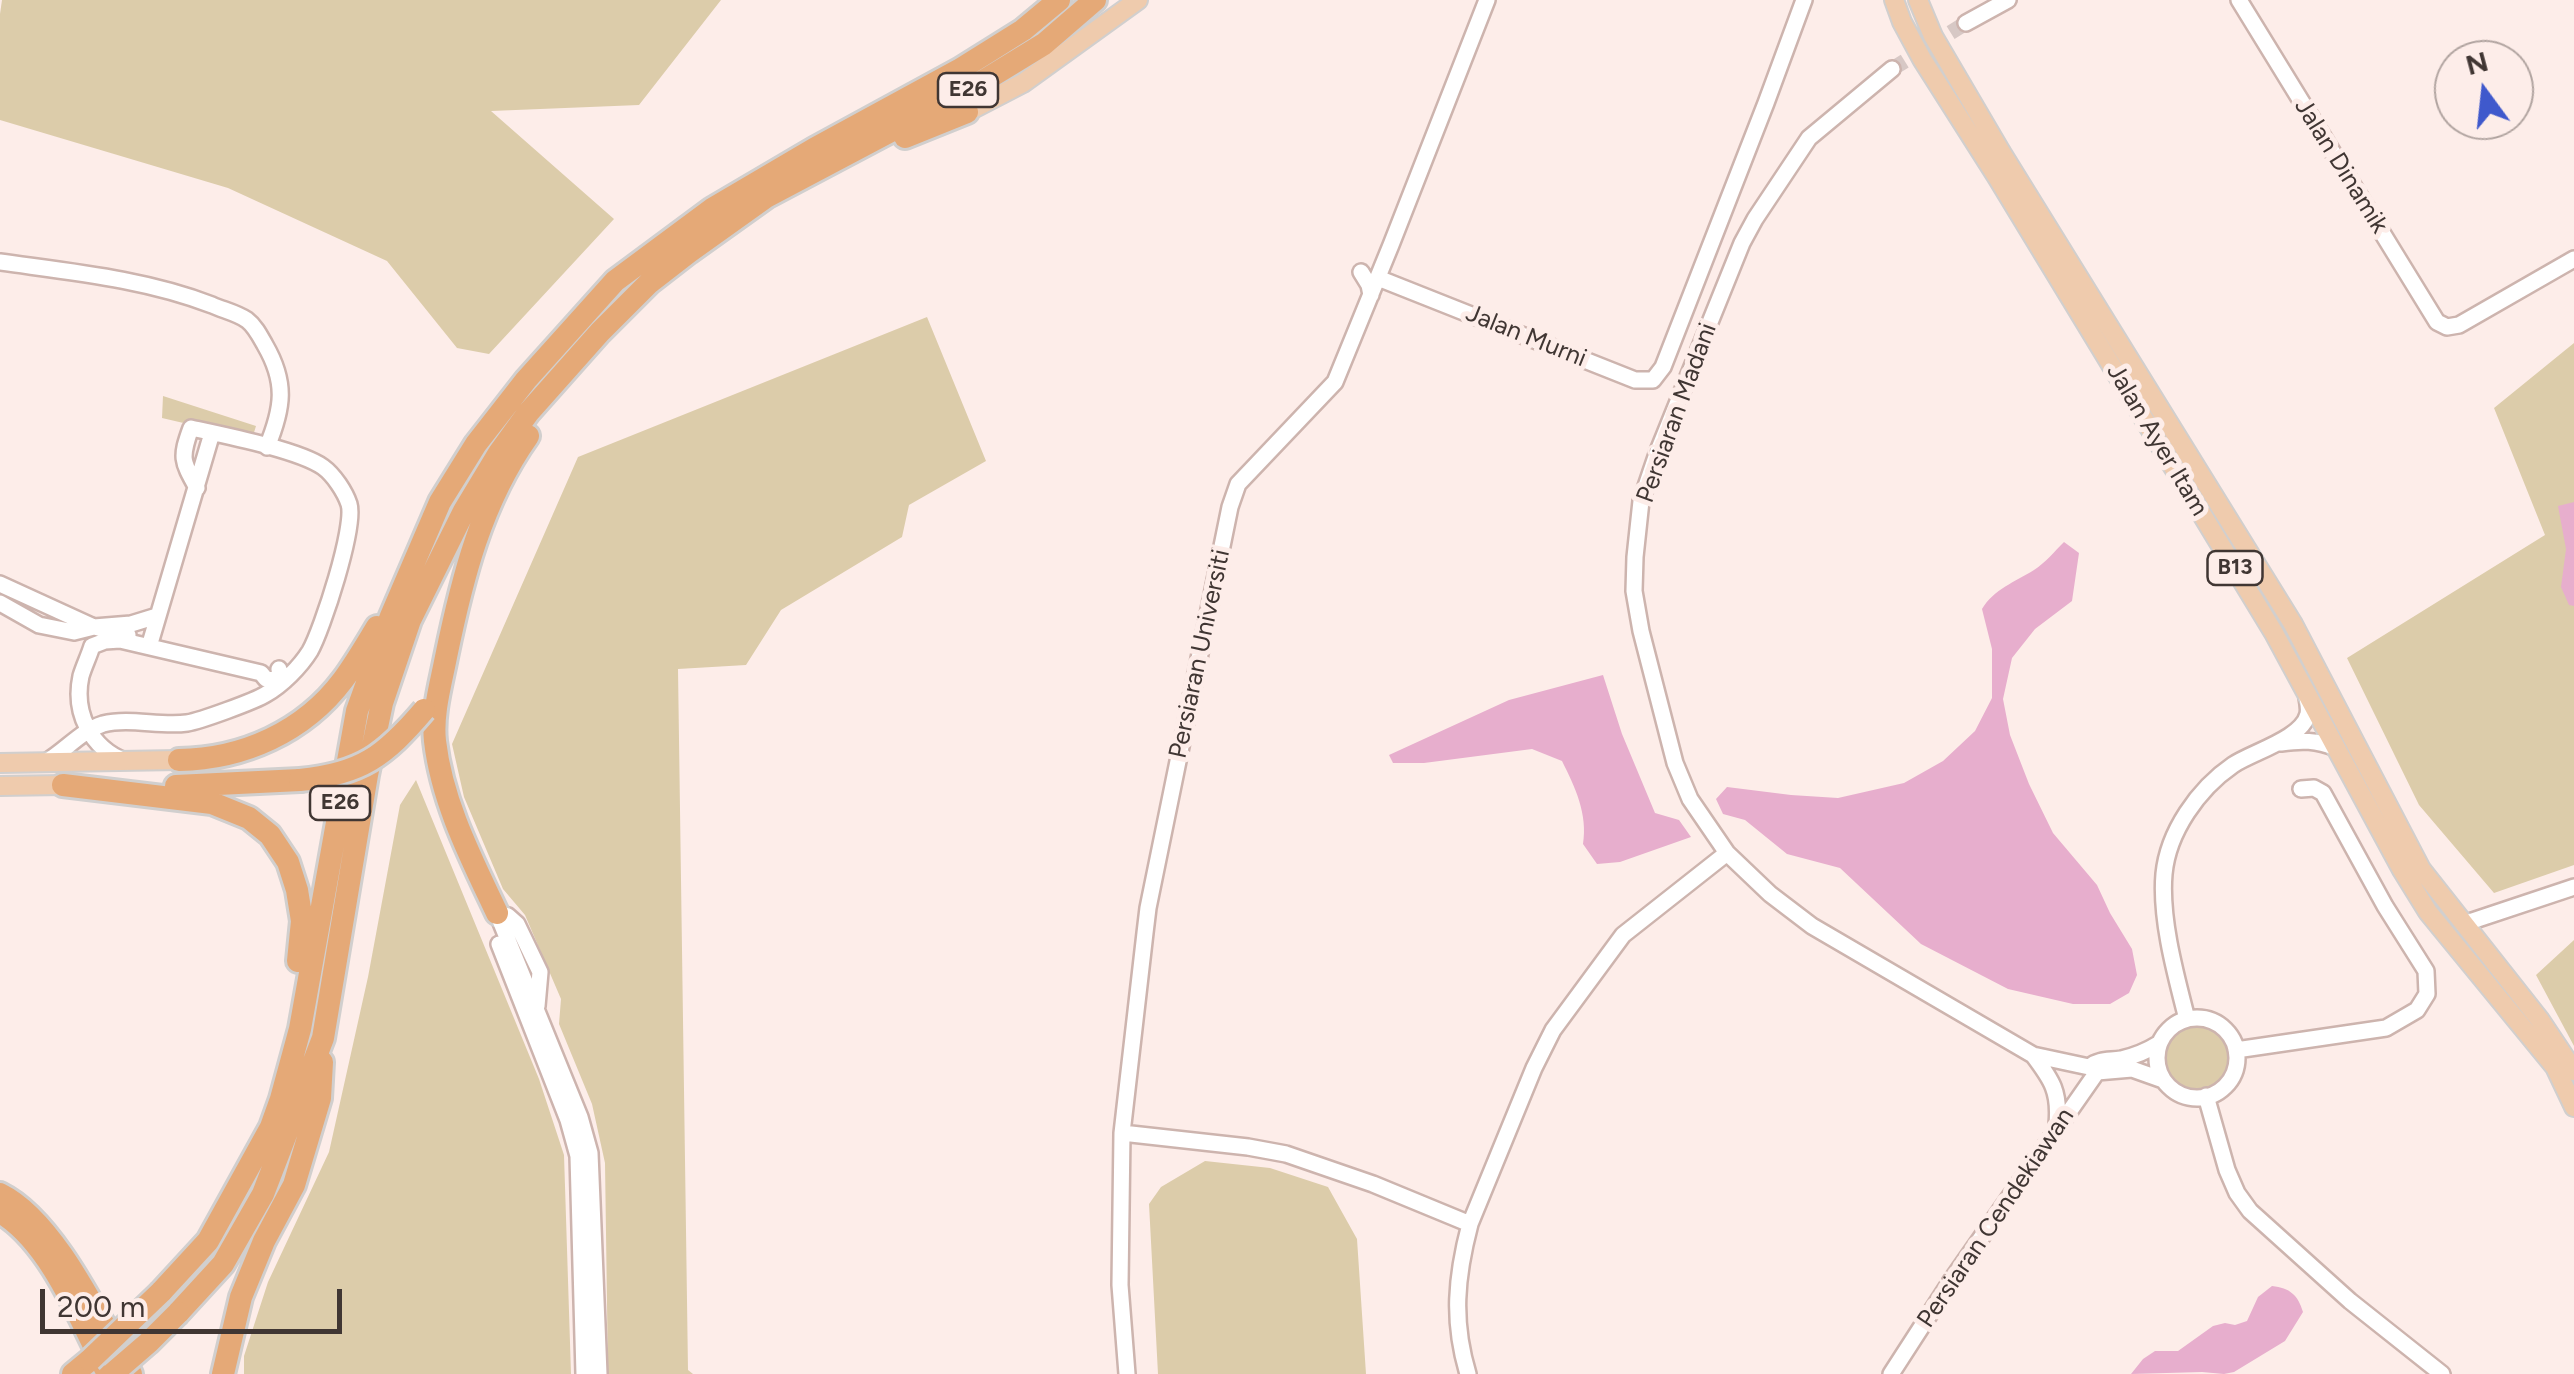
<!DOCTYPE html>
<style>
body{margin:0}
#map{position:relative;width:2574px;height:1374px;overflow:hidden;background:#fdede9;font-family:Figtree,sans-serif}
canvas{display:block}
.north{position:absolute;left:2434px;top:40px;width:100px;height:100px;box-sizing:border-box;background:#fdede9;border:2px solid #b1a4a0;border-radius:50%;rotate:345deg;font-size:28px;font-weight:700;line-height:40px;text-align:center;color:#403633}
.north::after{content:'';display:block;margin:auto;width:35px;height:45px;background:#3f59cc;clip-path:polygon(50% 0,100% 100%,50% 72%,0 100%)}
.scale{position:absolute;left:40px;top:1289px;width:302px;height:45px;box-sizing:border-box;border:5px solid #403633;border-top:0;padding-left:12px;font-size:30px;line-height:35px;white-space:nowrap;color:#403633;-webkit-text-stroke:8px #fdede9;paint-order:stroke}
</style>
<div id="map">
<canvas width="2574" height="1374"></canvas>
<div class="north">N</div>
<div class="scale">200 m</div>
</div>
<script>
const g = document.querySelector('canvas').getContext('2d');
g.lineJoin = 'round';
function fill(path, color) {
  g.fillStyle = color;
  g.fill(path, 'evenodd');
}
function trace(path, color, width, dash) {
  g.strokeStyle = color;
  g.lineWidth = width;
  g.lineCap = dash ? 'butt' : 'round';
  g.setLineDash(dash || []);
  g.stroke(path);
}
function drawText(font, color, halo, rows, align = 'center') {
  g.font = font + ' Figtree,sans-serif';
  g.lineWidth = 10;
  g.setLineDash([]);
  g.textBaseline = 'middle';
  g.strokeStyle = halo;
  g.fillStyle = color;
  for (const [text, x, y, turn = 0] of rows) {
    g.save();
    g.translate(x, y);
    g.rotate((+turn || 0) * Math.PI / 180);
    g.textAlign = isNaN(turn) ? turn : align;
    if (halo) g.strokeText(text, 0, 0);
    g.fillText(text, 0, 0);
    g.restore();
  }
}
fill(new Path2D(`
 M2,0H721L639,105L491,111L614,219L489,354L457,348L387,261L228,188L0,120V14Z
 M927,317L986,461L909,505L902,537L781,610L746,665L678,669L688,1370L693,1374H608L605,1163L592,1104L559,1024L561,999L525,915L503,889L464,797L452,744L578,457Z
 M2574,343V865L2494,893L2419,805L2347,658L2545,535L2494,408Z
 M163,396L256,426L252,439L162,418Z
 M416,780L539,1079L564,1155L571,1374H244V1356L268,1282L329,1152L368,977L400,805Z
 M2574,940V1046L2536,975Z
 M2162 1057a34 34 0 1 1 68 0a34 34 0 1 1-68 0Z
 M1205,1161L1270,1168L1328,1187L1357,1239L1366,1374H1158L1149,1204L1161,1187Z`), '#dcccaa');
fill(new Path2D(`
 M2574,502V606L2569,605L2561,587L2566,549L2558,506Z
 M2064,542L2079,553L2072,601L2035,629L2012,658L2003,699L2010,735L2029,784L2053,833L2097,885L2110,913L2132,949L2137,975L2129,993L2110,1004H2073L2008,989L1921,944L1840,868L1787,854L1745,820L1723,814L1716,799L1727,787L1791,795L1838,798L1904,783L1943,761L1975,731L1992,698V649L1982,609C1994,589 2015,582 2034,570C2045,563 2054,552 2064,542Z
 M1603,675L1622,734L1655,813L1679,820L1691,837L1620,862L1597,864L1583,844C1588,814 1575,787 1562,761L1532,749L1424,763H1393L1389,755L1509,700Z
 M2272,1286C2290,1288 2298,1295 2303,1312L2285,1341L2234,1372L2224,1374L2202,1372L2131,1374L2143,1359L2155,1351H2178L2213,1326L2225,1323L2235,1325L2247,1321L2258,1297Z`), '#e7aecd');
trace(new Path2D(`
 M1892,69L1966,23`), '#d7c8c5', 15, [15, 8]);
const minor = new Path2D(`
 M2239,0L2437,322L2447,327L2459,325L2574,259
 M1966,23L2008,0
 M1892,69L1809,138L1755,219L1742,243L1658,451L1641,501L1635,557L1634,591L1641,631L1675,763L1690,799L1727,853L1770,894L1812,926L2033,1055L2089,1067L2097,1072L2132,1069L2163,1080
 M0,262C71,272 145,279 212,305C223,310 237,313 247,320C255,326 260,336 265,345C287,383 283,408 267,447
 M1361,272L1369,285L1371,295
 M1378,278L1635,380H1653L1663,367L1766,103L1804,0
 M0,584L94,627L128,635
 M0,603L39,625L74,632L94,627L131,624L157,616
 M151,640L212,433
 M2281,743C2302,740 2316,740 2336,748
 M125,761C91,748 73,713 81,676C84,666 89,656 92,646L105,641L120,640L261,673L266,679L273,680L280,675L279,669
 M46,762C66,750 81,731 103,724C130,717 160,727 187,723C200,721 255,701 266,694C282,685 300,667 310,651C322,630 356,526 349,504C345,492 334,475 323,467C299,450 223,435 191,428C180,458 182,461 197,488
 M497,913L580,1117L590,1153L599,1374
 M497,913L508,916L517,924L540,972L537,1006
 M2463,924L2574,887
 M499,944L568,1120L578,1156L584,1374
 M2157 1058a40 40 0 1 1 80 0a40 40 0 1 1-80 0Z
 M2187,1019C2176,976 2160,919 2164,874C2168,832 2198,789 2233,765C2252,752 2302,739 2308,714C2309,709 2308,703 2307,698
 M2236,1050L2386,1028L2417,1010L2427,994L2426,971L2385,906L2323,793L2314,788L2301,789
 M2033,1055C2052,1080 2060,1092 2057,1124
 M2089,1067C2099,1059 2109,1061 2121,1059C2136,1056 2147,1051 2160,1043
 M2206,1096L2227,1170L2237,1193L2250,1211L2350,1301L2442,1374
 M1122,1133L1248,1147L1286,1154L1373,1184L1470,1224
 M1127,1374L1120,1285L1122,1133L1145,933L1148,908L1230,507L1238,484L1335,382L1391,245L1487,0
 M1468,1374C1452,1321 1456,1277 1470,1224L1534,1068L1553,1030L1623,935L1727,853
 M1891,1374L1953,1278L2097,1072V1065`);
const major = new Path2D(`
 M1894,0L1902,22L1922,59L1997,177L2274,633L2402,870L2428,912L2555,1067L2574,1107
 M1918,0L1933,36L2001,152L2293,624L2421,869L2540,1020L2574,1071
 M967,112L1023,83L1138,0
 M0,763L179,760
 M0,786L63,785`);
const highway = new Path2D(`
 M905,137L967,112
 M179,760C243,759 304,732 343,680C355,664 366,645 377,627
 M63,785L212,803L249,818L270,835L288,862L297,890L302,921L298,961
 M176,786L300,780
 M497,913C471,858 442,802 435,741C432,714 441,683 446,657C462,579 481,502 528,436
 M0,1194C55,1221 100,1321 131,1374
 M0,1212C51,1242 81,1322 108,1374
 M161,1292L208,1241L271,1127L281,1099L300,1029L357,711L391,616L440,502L476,444L526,380L615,281L712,209L814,149L959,70L1023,30L1059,0
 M178,1313L223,1264L263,1194L323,1038L367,775L382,703L410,620L464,511L499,453L528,413L600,332L649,283L689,252L766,197L972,88L1044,44L1095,0
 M73,1374L90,1360
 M223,1374L241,1297L264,1241L294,1185L320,1098L322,1062`);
trace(minor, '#cdb4ae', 20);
trace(major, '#d1cfce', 22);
trace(highway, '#d1cfce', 28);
trace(minor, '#fff', 15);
trace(major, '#efcbad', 18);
trace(highway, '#e5a977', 22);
const highwayBridge = new Path2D(`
 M300,780C361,774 385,756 424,710
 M90,1360L161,1292
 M112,1374L148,1343L178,1313`);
trace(highwayBridge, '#d1cfce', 28, []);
trace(highwayBridge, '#e5a977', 22);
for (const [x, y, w] of [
 [968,90,60],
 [2235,568,55],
 [340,803,60]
]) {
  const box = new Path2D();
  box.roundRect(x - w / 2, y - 17, w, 34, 8);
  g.fillStyle = '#fdede9';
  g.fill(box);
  trace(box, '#403633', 2.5);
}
drawText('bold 22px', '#403633', null, [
 ["E26",968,90],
 ["B13",2235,568],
 ["E26",340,803]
]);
drawText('25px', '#403633', '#fdede9', [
 ["Jalan Dinamik",2341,166,58],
 ["Jalan Murni",1526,336,22],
 ["Persiaran Madani",1677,413,-70],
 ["Jalan Ayer Itam",2157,440,59],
 ["Persiaran Universiti",1200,654,-78],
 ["Persiaran Cendekiawan",1996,1218,-56]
]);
</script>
